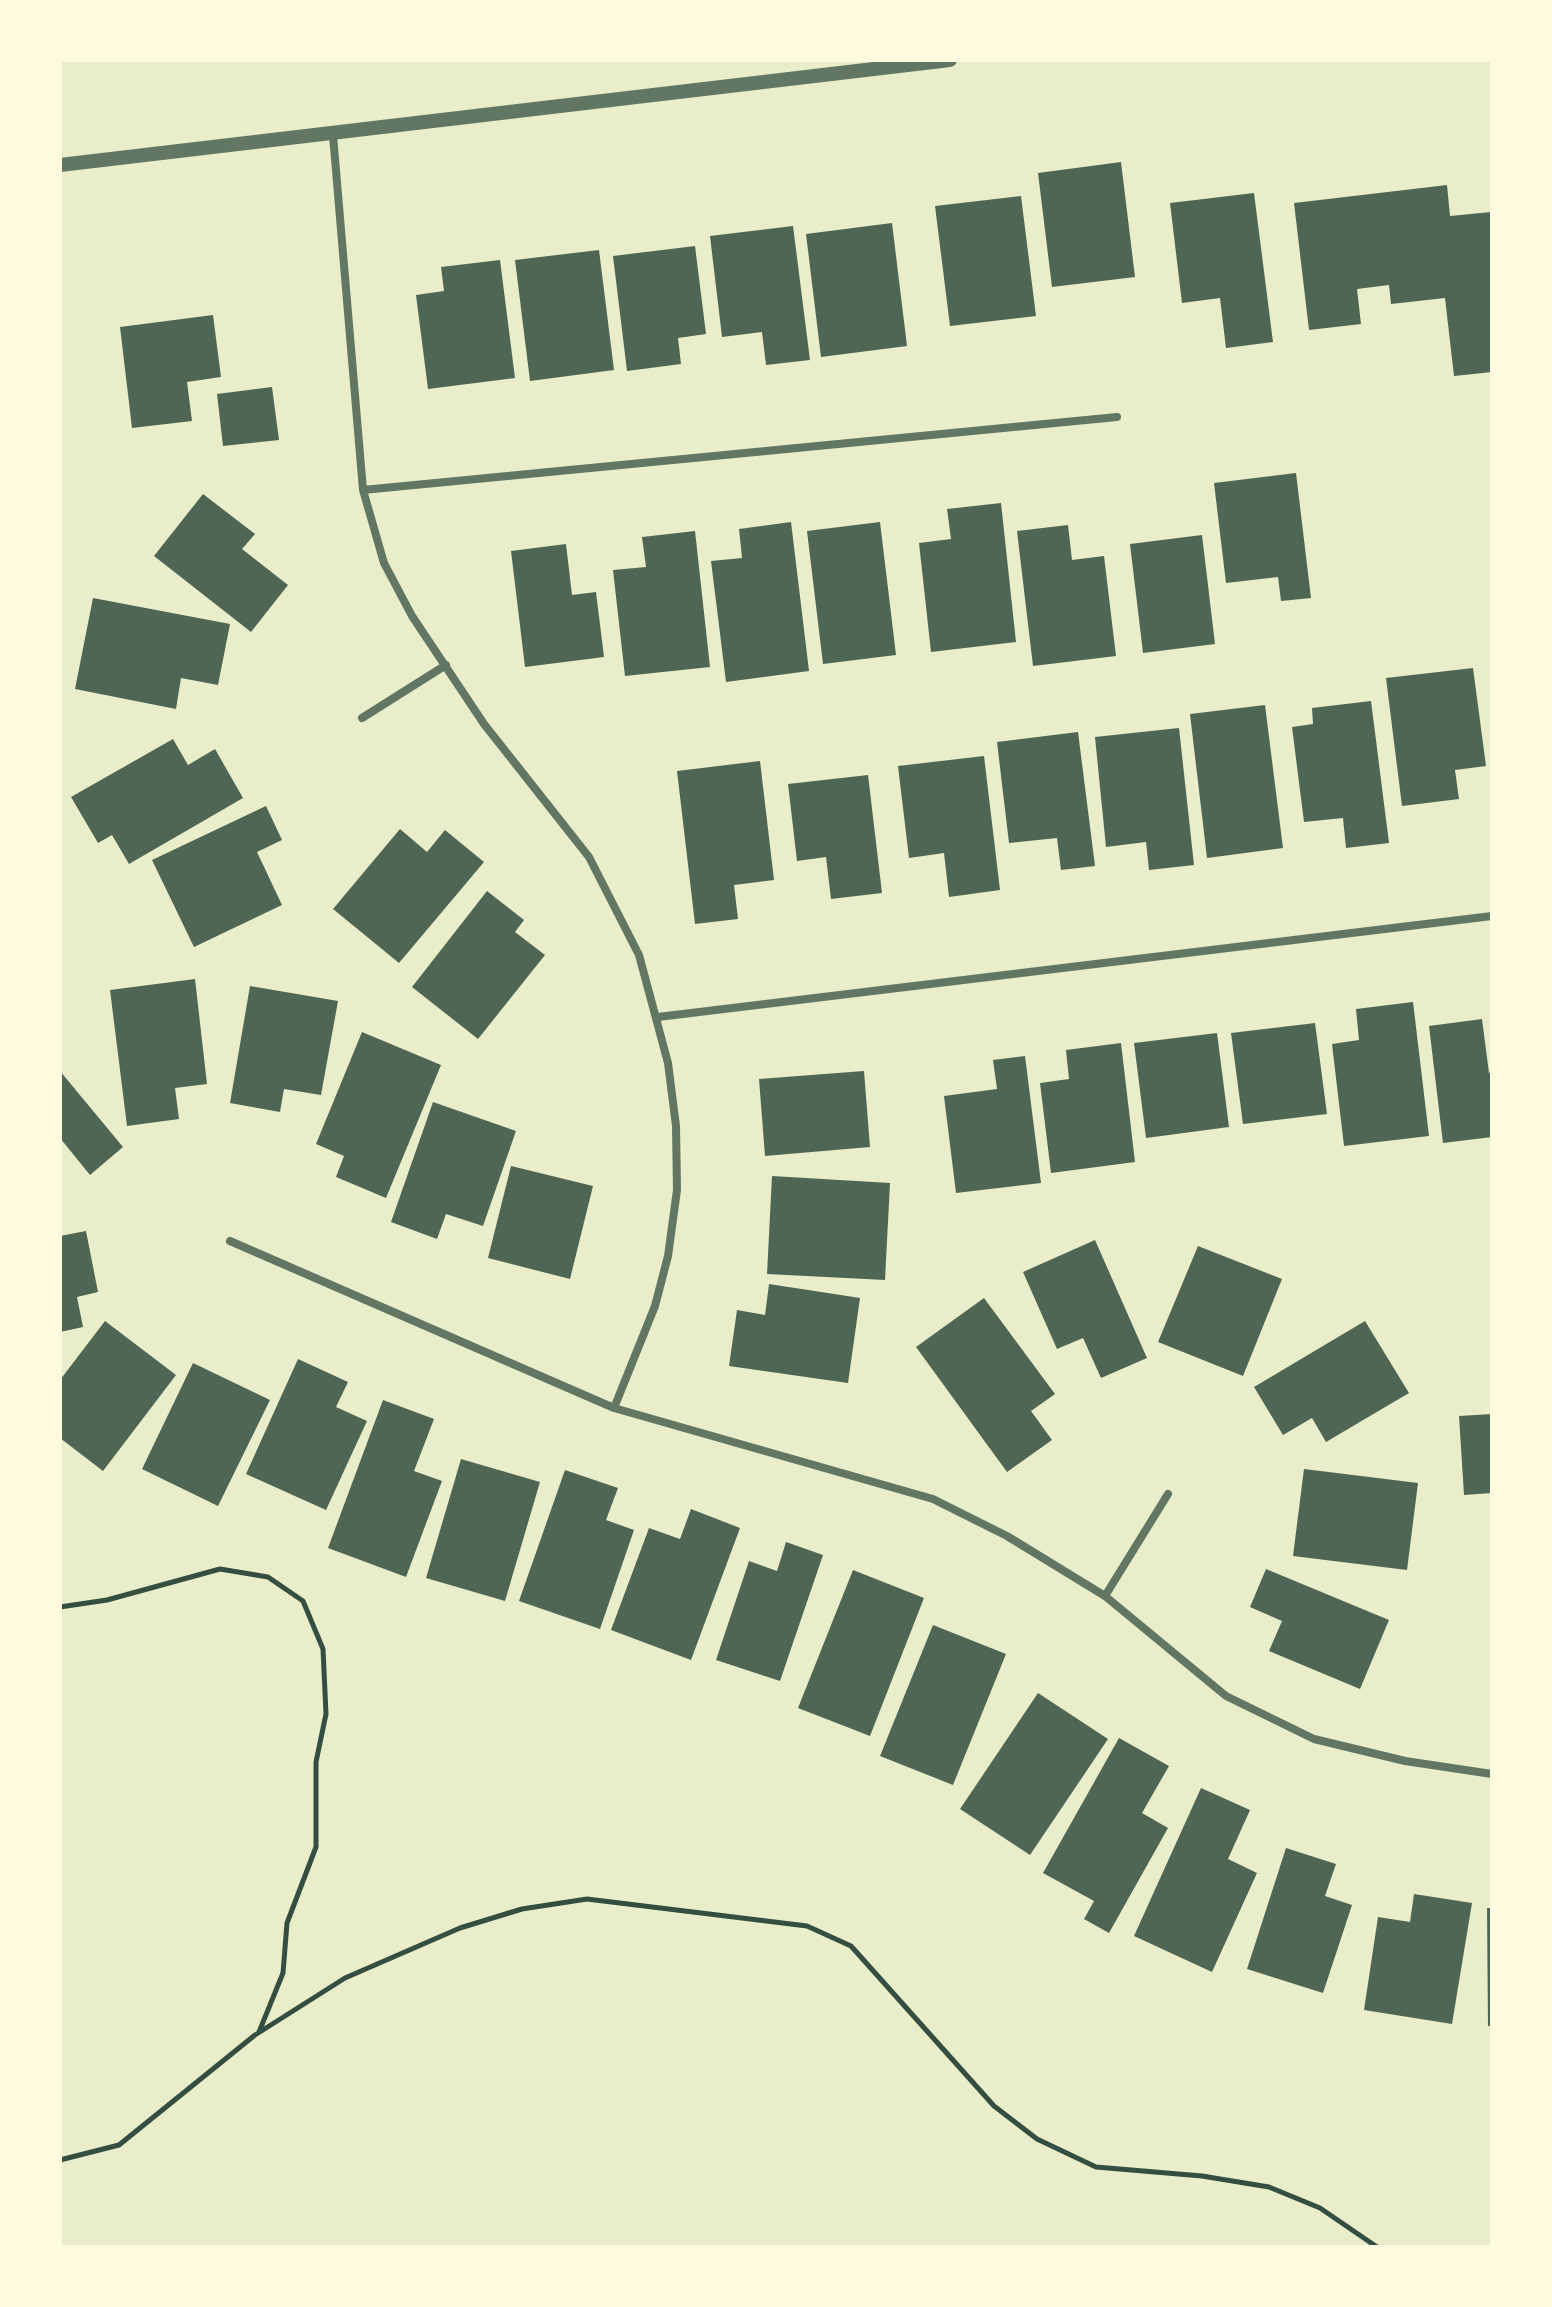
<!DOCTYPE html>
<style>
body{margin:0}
#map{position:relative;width:1552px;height:2307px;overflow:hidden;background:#e9edc9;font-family:"PT Sans Narrow",sans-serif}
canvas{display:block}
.frame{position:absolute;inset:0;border:62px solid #fefae0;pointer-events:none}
</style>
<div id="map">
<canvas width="1552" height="2307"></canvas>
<div class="frame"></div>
</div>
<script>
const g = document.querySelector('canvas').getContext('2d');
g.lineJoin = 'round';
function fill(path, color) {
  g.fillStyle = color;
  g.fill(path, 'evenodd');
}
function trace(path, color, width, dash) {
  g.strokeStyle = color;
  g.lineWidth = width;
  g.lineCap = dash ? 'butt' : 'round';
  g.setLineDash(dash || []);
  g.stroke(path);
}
fill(new Path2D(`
 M1121,162L1135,277L1052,287L1038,173Z
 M1447,185L1450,216L1491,212L1492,372L1454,376L1445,298L1391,304L1389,285L1357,289L1361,324L1309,330L1294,203Z
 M1254,193L1273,342L1226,348L1220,298L1182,303L1170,203Z
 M1021,196L1036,316L950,326L935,206Z
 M892,223L907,346L821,357L806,234Z
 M793,226L810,360L766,365L762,332L722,337L710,236Z
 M695,246L706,334L678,338L681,364L627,371L613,256Z
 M599,250L614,370L530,381L515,260Z
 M500,260L515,378L428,389L416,295L444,291L441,267Z
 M213,315L221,377L187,382L192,421L132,428L120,327Z
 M272,387L279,440L223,446L217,394Z
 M1296,473L1311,598L1281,601L1278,577L1226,583L1214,483Z
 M203,494L255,534L242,549L288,585L251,632L154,556Z
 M1001,503L1016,642L931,652L919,543L951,539L947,509Z
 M791,522L809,671L726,682L711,561L742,558L739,529Z
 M880,522L896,655L823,664L807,531Z
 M1068,525L1072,560L1104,556L1116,656L1033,666L1017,531Z
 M695,531L710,667L625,676L613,570L646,567L642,537Z
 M1202,535L1215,644L1143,653L1130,544Z
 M566,544L572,595L596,592L604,657L525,667L511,551Z
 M93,598L230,624L218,685L181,678L176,709L75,689Z
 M1473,668L1486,766L1455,770L1459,799L1402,806L1386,678Z
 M1371,701L1389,843L1346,848L1343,818L1304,822L1292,727L1313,724L1312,708Z
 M1265,705L1283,848L1207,858L1190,714Z
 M1179,728L1194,865L1149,870L1146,842L1106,847L1095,737Z
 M1078,732L1095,866L1061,870L1057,838L1009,843L997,742Z
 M173,739L188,765L215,749L243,798L129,864L112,835L98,843L71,797Z
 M984,756L1000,890L949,897L944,853L909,858L898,766Z
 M760,761L774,880L734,885L738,919L695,924L677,771Z
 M868,775L882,893L831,899L826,857L797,861L788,784Z
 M266,806L282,840L257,852L282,905L194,947L152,860Z
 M400,829L427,852L445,830L484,862L399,963L333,909Z
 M487,891L524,920L515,932L545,955L478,1039L412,987Z
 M195,979L207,1084L175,1088L179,1119L127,1126L110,990Z
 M250,986L338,1001L321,1095L284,1089L280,1112L230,1103Z
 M1413,1002L1429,1136L1344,1146L1332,1044L1359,1040L1356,1009Z
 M1482,1019L1489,1073H1492V1137L1443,1143L1429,1026Z
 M1315,1023L1327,1114L1243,1124L1231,1033Z
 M362,1032L441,1065L386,1198L336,1177L344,1156L316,1144Z
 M1217,1033L1229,1127L1146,1138L1134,1043Z
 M1121,1043L1135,1162L1051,1173L1040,1083L1069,1079L1066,1050Z
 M1025,1056L1041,1183L956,1193L944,1096L997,1089L993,1060Z
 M60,1071L123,1147L90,1175L60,1138Z
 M864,1071L870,1147L765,1156L759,1079Z
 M433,1102L516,1131L483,1226L446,1214L437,1239L391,1222Z
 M511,1166L593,1186L570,1279L488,1258Z
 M772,1176L890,1183L885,1280L767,1274Z
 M86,1231L98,1292L77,1297L83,1327L60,1332V1236Z
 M1095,1240L1147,1358L1101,1378L1083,1338L1057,1349L1023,1272Z
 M1198,1246L1282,1279L1243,1376L1158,1342Z
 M769,1284L860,1298L848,1383L729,1366L737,1310L765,1315Z
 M984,1298L1055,1394L1031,1411L1052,1440L1007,1472L916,1347Z
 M105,1321L176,1375L103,1471L60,1438V1380Z
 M1365,1321L1409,1393L1326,1442L1312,1418L1283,1435L1254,1387Z
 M298,1359L348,1382L336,1407L367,1421L326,1510L246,1474Z
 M193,1363L270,1400L218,1506L142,1469Z
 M383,1400L434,1419L414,1471L442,1481L406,1577L328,1548Z
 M1492,1414V1493L1464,1495L1459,1416Z
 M461,1459L540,1482L505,1601L426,1578Z
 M1304,1469L1418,1483L1407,1570L1293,1556Z
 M565,1470L618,1488L606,1520L634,1530L600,1629L519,1601Z
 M691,1509L740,1528L691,1660L611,1630L649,1528L680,1539Z
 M786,1542L823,1555L780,1681L716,1660L749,1561L777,1571Z
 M1266,1569L1389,1620L1360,1689L1269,1651L1282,1621L1250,1607Z
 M853,1570L924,1598L870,1736L798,1708Z
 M933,1625L1006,1654L953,1785L880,1756Z
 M1038,1693L1108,1739L1030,1855L960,1809Z
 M1119,1738L1169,1766L1142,1813L1168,1828L1109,1933L1084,1919L1094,1901L1043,1873Z
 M1201,1788L1250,1810L1228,1859L1257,1873L1212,1972L1134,1936Z
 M1286,1848L1336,1864L1325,1896L1352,1905L1323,1993L1247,1969Z
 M1414,1894L1472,1903L1452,2024L1364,2010L1378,1917L1410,1922Z
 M1487,1908H1492V2026H1488Z`), '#4f6655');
trace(new Path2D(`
 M60,1607L107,1600L220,1569L268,1577L303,1601L323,1649L326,1714L316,1762V1847L287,1923L283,1973L259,2032
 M60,2160L119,2145L255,2035L345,1978L460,1928L522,1909L587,1899L807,1926L851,1946L994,2106L1037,2139L1096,2167L1202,2176L1269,2187L1320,2208L1377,2247`), '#344e41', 5);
trace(new Path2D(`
 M333,135L363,490L384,563L412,616L484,724L589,857L639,955L668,1063L676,1126L677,1190L668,1256L655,1306L614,1408
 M363,490L1117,417
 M362,718L446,665
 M658,1017L1492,916
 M230,1241L614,1408L933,1499L1007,1536L1105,1596L1226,1696L1314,1739L1405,1761L1492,1774
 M1105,1596L1168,1494`), '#617663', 8);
trace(new Path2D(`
 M60,165L950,60`), '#617663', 14);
</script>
